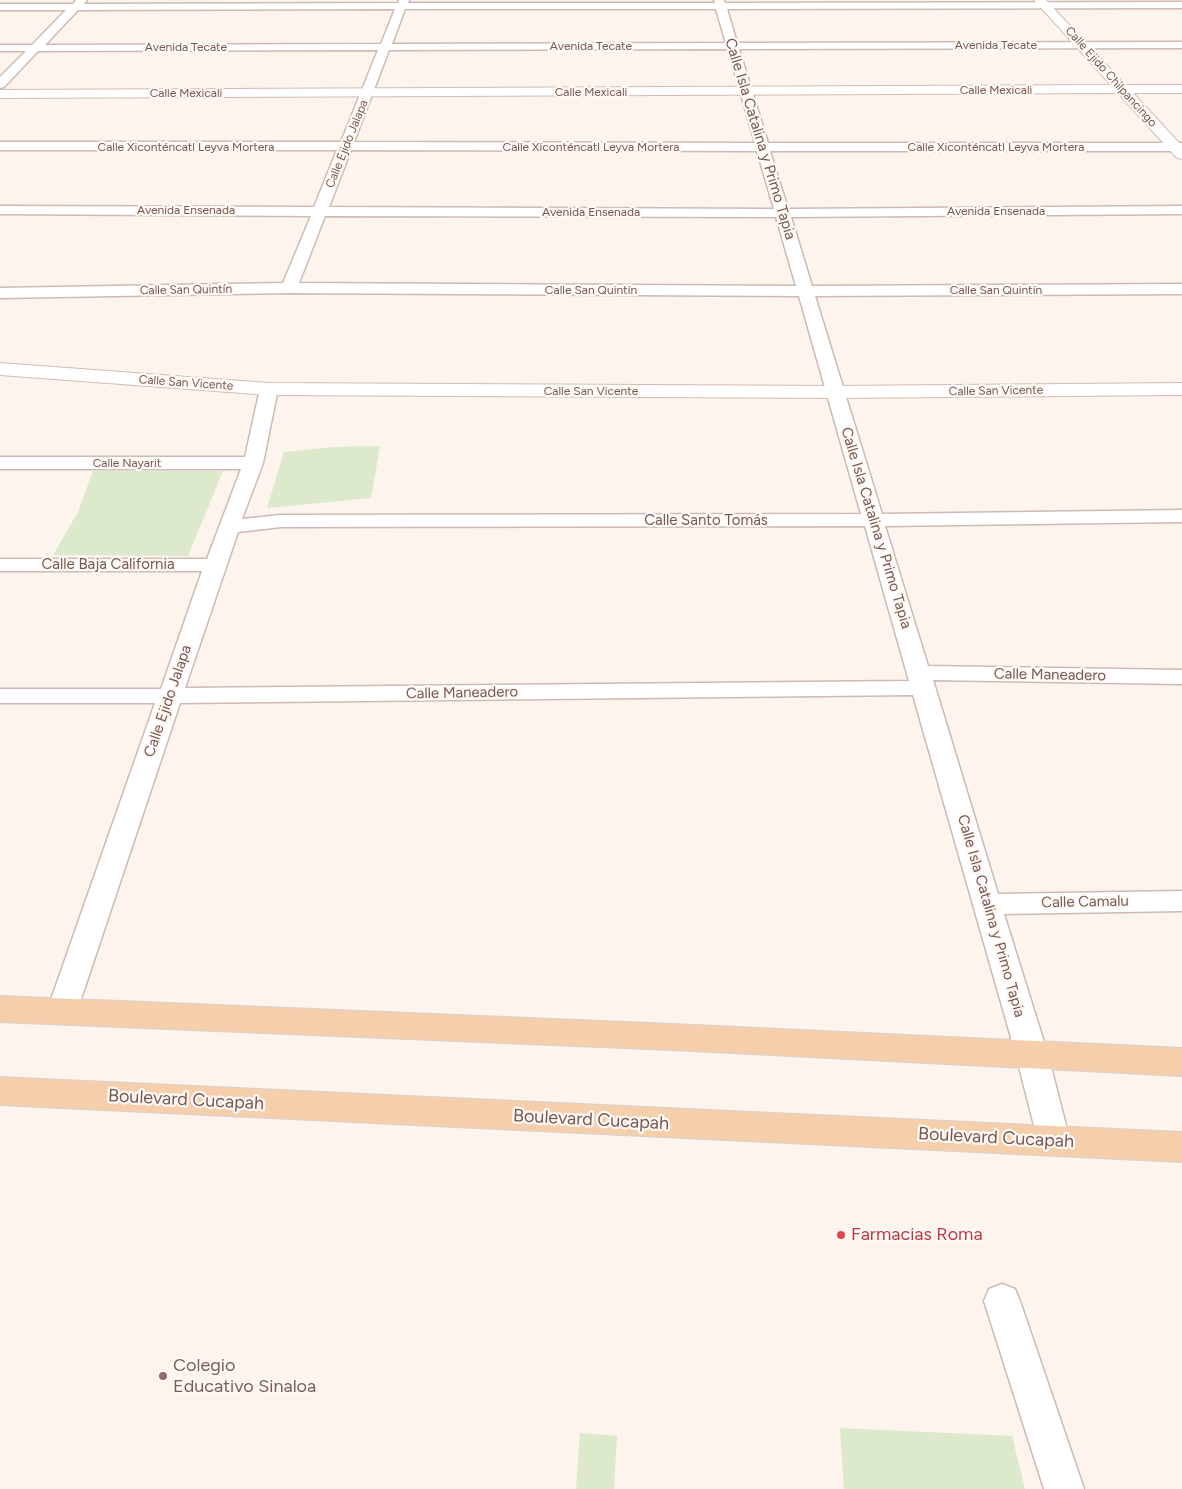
<!DOCTYPE html>
<meta charset="utf-8">
<style>
body{margin:0}
canvas{display:block;background:#fcf4ed}
</style>
<canvas width="1182" height="1489"></canvas>
<script>
const g = document.querySelector('canvas').getContext('2d');
g.lineJoin = 'round';
function fill(path, color) {
  g.fillStyle = color;
  g.fill(path, 'evenodd');
}
function trace(path, color, width, dash) {
  g.strokeStyle = color;
  g.lineWidth = width;
  g.lineCap = dash ? 'butt' : 'round';
  g.setLineDash(dash || []);
  g.stroke(path);
}
function drawText(font, color, halo, rows, align = 'center') {
  g.font = font + ' Figtree,sans-serif';
  g.lineWidth = 4.5;
  g.setLineDash([]);
  g.textBaseline = 'middle';
  g.strokeStyle = halo;
  g.fillStyle = color;
  for (const [text, x, y, turn = 0] of rows) {
    g.save();
    g.translate(x, y);
    g.rotate((+turn || 0) * Math.PI / 180);
    g.textAlign = isNaN(turn) ? turn : align;
    if (halo) g.strokeText(text, 0, 0);
    g.fillText(text, 0, 0);
    g.restore();
  }
}
fill(new Path2D(`
 M380,446L371,498L267,508L284,452L334,447Z
 M93,471H223L188,556L53,555L78,512Z
 M840,1428L1012,1436L1025,1489H844Z
 M580,1433L617,1436L614,1489H576Z`), '#dce9cb');
const street = new Path2D(`
 M76,0H87L84,4L398,3L399,0H409L408,3H715L714,0H724L725,3L1182,2V8L727,9L737,43L1182,42V48L739,49L768,143H1182V151H770L788,209L1182,206V214L791,217L812,286L1182,284V294L815,296L882,514L1182,510V522L885,526L928,666L1182,670V684L933,680L998,894L1182,891V911L1004,914L1048,1055L1070,1141L1066,1151L1054,1155L1042,1151L1038,1141L1016,1055L913,695L180,703L77,1011L73,1019L62,1023L51,1019L47,1011L155,703H0V689H161L202,571H0V559H207L241,469H0V457H245L260,389L263,385L269,384L275,385L278,389L263,463L242,519L281,515L861,514L799,296L289,293L0,298V288L283,283L311,216L0,214V206L314,207L337,150H0V142H341L378,50L38,51L4,87L0,88V77L26,51H0V45H32L66,10H0V4H73ZM395,9L381,44L45,45L78,10ZM405,9H716L726,43L392,44ZM728,49L755,143L354,142L389,50ZM351,150L757,151L774,209L329,207ZM325,216L776,217L796,286L299,283ZM865,526L909,681L185,688L238,532L281,527Z
 M1002,1284L1015,1289L1020,1301L1084,1489H1044L984,1301L989,1289Z`);
const secondary = new Path2D(`
 M1034,0H1046L1125,85H1182V93H1133L1182,146V159L1177,158L1118,93L0,98V90L1111,85Z
 M0,363L269,383L836,386L1182,383V395L836,398L269,395L0,375Z`);
const primary = new Path2D(`
 M0,996L673,1024L1182,1048V1076L673,1050L0,1022Z
 M0,1077L1182,1132V1162L0,1105Z`);
trace(street, '#cebab2', 3);
trace(secondary, '#d3bcb3', 2);
trace(primary, '#d9d0ce', 2);
fill(street, '#fff');
fill(secondary, '#fff');
fill(primary, '#f5cfab');
for (const [x, y, r, color] of [
 [841,1235,5,"#e0444e"],
 [163,1376,5,"#8d6e63"]
]) {
  const dot = new Path2D();
  dot.arc(x, y, r, 0, 2 * Math.PI);
  g.fillStyle = color;
  g.fill(dot);
  trace(dot, '#fef9f4', 2);
}
drawText('12px', '#775850', '#fef9f4', [
 ["Avenida Tecate",996,45],
 ["Avenida Tecate",591,46],
 ["Avenida Tecate",186,47],
 ["Calle Ejido Chilpancingo",1111,77,48],
 ["Calle Mexicali",996,90],
 ["Calle Mexicali",591,92],
 ["Calle Mexicali",186,93],
 ["Calle Ejido Jalapa",347,144,-68],
 ["Calle Xiconténcatl Leyva Mortera",186,147],
 ["Calle Xiconténcatl Leyva Mortera",591,147],
 ["Calle Xiconténcatl Leyva Mortera",996,147],
 ["Avenida Ensenada",186,210],
 ["Avenida Ensenada",996,211],
 ["Avenida Ensenada",591,212],
 ["Calle San Quintín",186,290,-1],
 ["Calle San Quintín",591,290],
 ["Calle San Quintín",996,290],
 ["Calle San Vicente",186,383,4],
 ["Calle San Vicente",591,391],
 ["Calle San Vicente",996,391,-1],
 ["Calle Nayarit",127,463]
]);
drawText('15px', '#775850', '#fef9f4', [
 ["Calle Isla Catalina y Primo Tapia",760,139,73],
 ["Calle Santo Tomás",706,521],
 ["Calle Isla Catalina y Primo Tapia",876,528,73],
 ["Calle Baja California",108,565],
 ["Calle Maneadero",1050,675,1],
 ["Calle Maneadero",462,693,-1],
 ["Calle Ejido Jalapa",168,701,-71],
 ["Calle Camalu",1085,902,-1],
 ["Calle Isla Catalina y Primo Tapia",991,916,74]
]);
drawText('18px', '#775850', '#fef9f4', [
 ["Boulevard Cucapah",186,1100,3],
 ["Boulevard Cucapah",591,1120,3],
 ["Boulevard Cucapah",996,1138,3]
]);
drawText('18px', '#be3a42', '#fef9f4', [
 ["Farmacias Roma",851,1235]
], 'left');
drawText('18px', '#785e54', '#fef9f4', [
 ["Colegio",173,1366],
 ["Educativo Sinaloa",173,1387]
], 'left');
</script>
